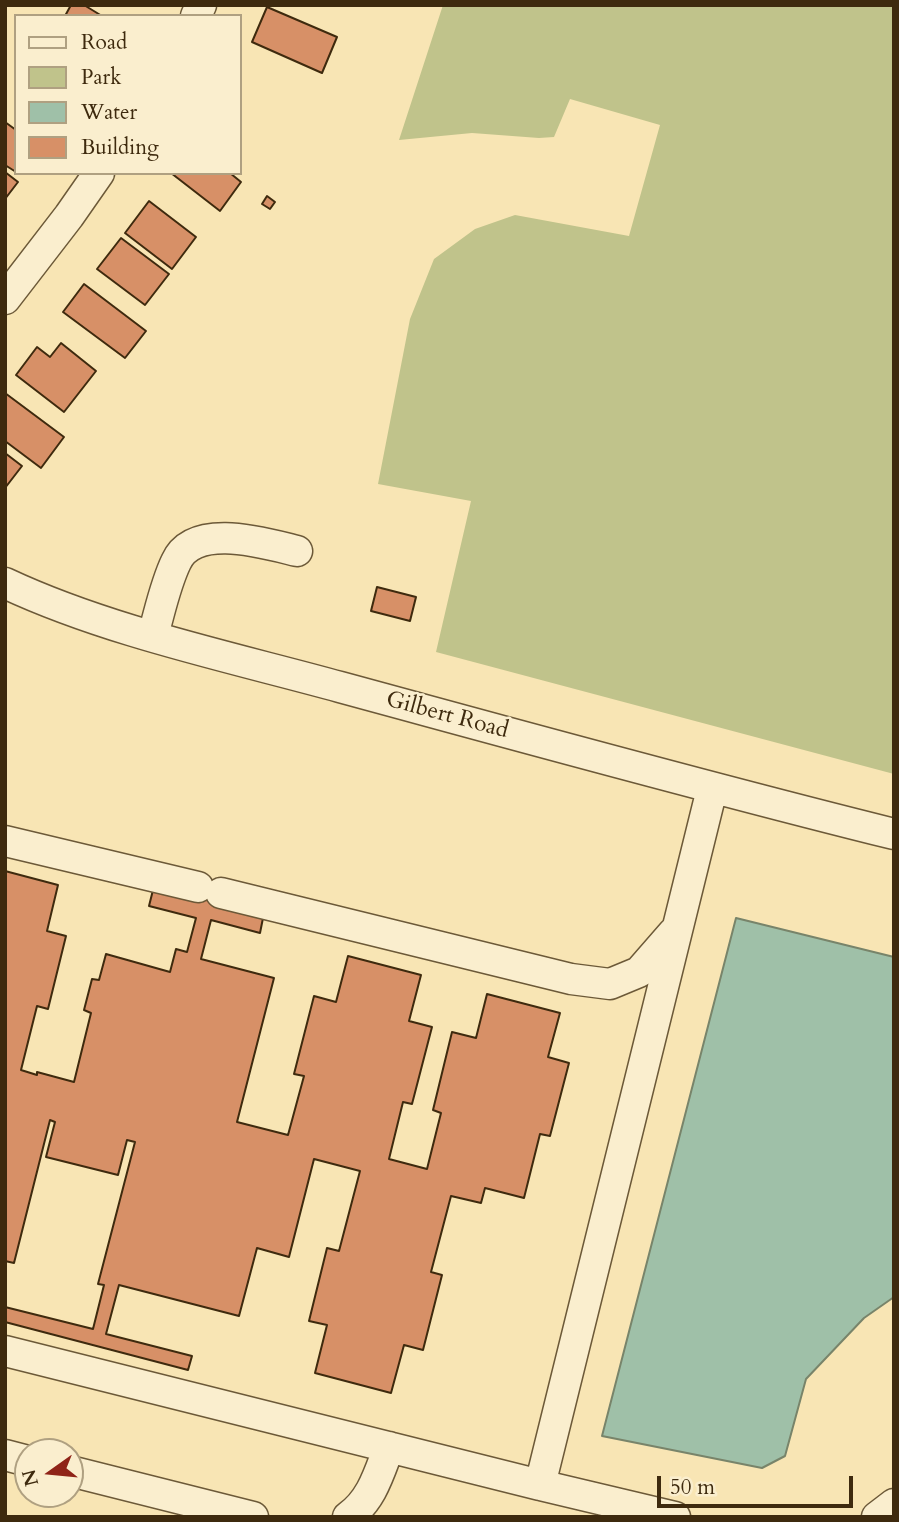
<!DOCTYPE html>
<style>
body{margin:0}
#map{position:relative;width:899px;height:1522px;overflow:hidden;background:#f8e5b4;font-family:Cardo,serif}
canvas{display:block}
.frame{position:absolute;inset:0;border:7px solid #3e2a0e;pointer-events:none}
.legend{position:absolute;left:14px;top:14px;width:228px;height:161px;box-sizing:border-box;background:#faeece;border:2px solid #afa081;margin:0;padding:9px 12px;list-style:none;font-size:21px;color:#3e2a0e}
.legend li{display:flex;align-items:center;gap:14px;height:35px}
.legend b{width:35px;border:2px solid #afa081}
.north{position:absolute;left:14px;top:1438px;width:70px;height:70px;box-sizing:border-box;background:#faeece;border:2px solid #afa081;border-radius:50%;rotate:255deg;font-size:19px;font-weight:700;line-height:28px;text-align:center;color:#3e2a0e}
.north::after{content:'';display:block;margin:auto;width:24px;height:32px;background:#8f2418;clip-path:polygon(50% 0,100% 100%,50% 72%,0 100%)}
.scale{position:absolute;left:657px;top:1476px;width:196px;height:32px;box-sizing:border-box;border:4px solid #3e2a0e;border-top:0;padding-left:9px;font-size:21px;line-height:24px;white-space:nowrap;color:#3e2a0e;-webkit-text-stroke:5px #faeece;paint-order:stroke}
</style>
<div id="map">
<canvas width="899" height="1522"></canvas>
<div class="frame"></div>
<ul class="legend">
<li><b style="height:9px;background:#faeece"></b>Road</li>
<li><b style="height:19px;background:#c0c38b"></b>Park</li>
<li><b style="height:19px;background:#9fc0a8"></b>Water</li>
<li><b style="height:19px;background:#d79067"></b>Building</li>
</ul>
<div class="north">N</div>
<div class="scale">50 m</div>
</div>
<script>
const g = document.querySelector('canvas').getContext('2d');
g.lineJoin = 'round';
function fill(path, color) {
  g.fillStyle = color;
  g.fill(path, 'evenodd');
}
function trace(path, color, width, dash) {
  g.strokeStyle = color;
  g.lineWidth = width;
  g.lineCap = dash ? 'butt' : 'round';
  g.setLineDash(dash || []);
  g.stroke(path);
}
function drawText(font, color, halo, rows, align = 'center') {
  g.font = font + ' Cardo,serif';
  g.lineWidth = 5;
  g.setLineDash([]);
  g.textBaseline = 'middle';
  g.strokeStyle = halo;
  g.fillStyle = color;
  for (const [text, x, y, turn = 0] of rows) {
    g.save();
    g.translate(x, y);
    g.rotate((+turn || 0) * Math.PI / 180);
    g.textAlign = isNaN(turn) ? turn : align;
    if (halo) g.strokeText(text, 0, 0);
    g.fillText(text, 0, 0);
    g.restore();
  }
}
fill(new Path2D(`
 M443,5H894V774L436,652L471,501L378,484L410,319L434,259L475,229L515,215L629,236L660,125L570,99L554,137L539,138L472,133L399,140Z`), '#c0c38b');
const water = new Path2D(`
 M736,918L894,957V1297L864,1318L806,1379L785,1456L762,1468L602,1436Z`);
fill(water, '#9fc0a8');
trace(water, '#78846a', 2);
const building = new Path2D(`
 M71,5H84L102,16H65Z
 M267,7L337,37L322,73L252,42Z
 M5,122L16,130V172L5,165Z
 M5,172L18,182L5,199Z
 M171,173H230L241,182L220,211Z
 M267,196L275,202L270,209L262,204Z
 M149,201L196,237L172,269L125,233Z
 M121,238L169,274L145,305L97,269Z
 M84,284L146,331L125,358L63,312Z
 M61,343L96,371L64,412L16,375L37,347L50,357Z
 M5,393L64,437L41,468L5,441Z
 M5,453L22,466L5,488Z
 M377,587L416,597L410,621L371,611Z
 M5,871L58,885L47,931L66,936L48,1009L37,1006L21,1070L37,1075V1072L74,1082L91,1013L84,1010L92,979L99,980L106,954L170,972L176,949L187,952L196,918L149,906L153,890L200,881L263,918L260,933L211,920L201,959L274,978L237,1122L288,1135L304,1076L294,1074L314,996L336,1002L348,956L421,975L409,1021L432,1027L412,1104L403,1102L389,1159L427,1169L441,1113L433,1110L452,1032L476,1038L487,994L560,1013L548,1057L569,1063L550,1136L540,1134L524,1198L485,1188L481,1203L451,1196L431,1272L442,1275L423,1350L404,1345L391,1393L315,1373L327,1325L309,1321L327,1248L339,1251L360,1171L314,1159L289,1257L257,1248L239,1316L119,1285L106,1334L192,1356L188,1370L5,1322V1307L93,1329L104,1285L98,1284L135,1142L127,1140L118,1175L46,1157L55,1122L50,1120L14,1263L5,1261Z`);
fill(building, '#d79067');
trace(building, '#3e2a0e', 2);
const minor = new Path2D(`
 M196,16L201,5
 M5,299L69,216L99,173
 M5,583C107,631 231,657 340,687C524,737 708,788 894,834
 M153,635C160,611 165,585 176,562C194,522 264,543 297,551
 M5,841L198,887
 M221,893L571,979L610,984L639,972L673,933
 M5,1351L540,1485L712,789
 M5,1455L28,1461
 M70,1471L253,1517
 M540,1485L675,1517
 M348,1517C372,1500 379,1473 389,1447
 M877,1517L894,1504`);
trace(minor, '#6c5938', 33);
trace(minor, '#faeece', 30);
drawText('23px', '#3e2a0e', '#faeece', [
 ["Gilbert Road",447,716,15]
]);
</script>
